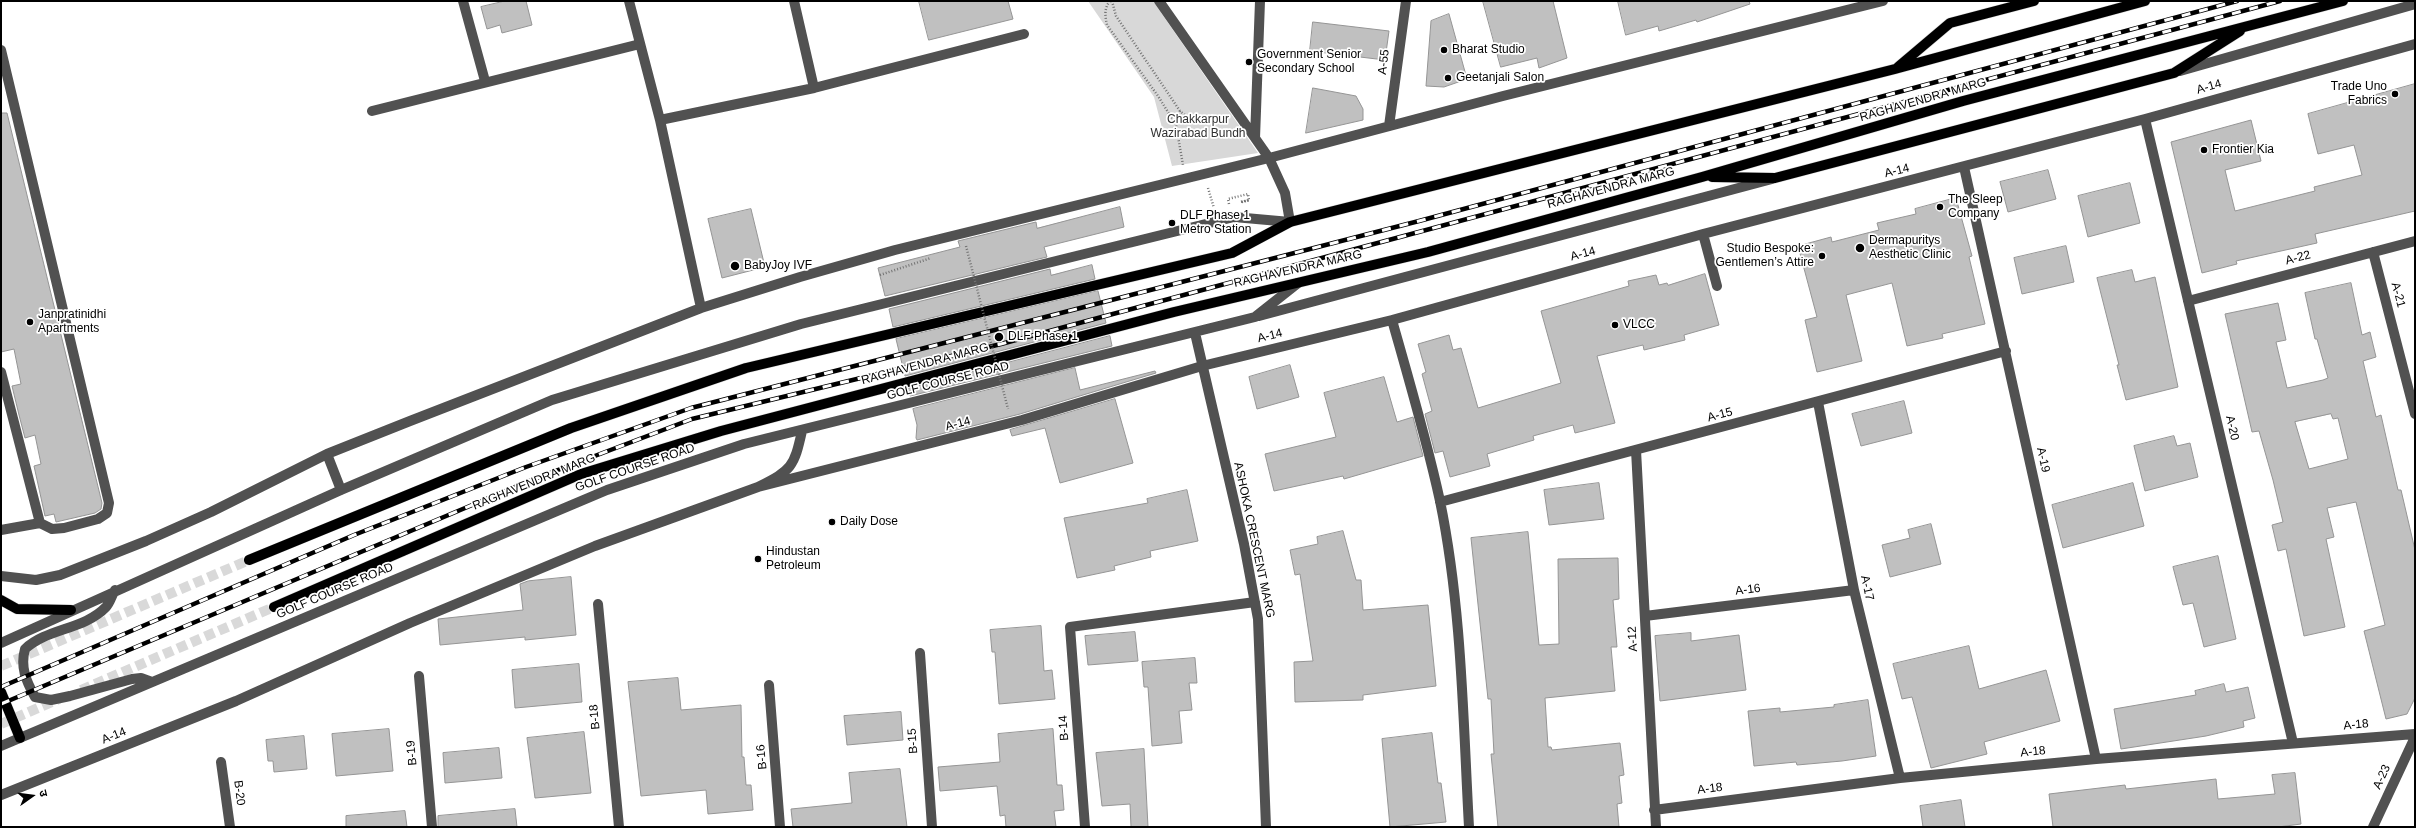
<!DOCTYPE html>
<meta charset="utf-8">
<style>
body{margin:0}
#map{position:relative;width:2416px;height:828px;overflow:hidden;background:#fff;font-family:Helvetica,"Noto Sans Devanagari",sans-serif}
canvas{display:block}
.frame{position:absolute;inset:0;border:2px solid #000;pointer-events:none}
.north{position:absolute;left:12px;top:776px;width:40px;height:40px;-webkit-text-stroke:3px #fff;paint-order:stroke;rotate:76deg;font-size:11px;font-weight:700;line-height:16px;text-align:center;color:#000}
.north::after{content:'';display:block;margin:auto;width:14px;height:18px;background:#000;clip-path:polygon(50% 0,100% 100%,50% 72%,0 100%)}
</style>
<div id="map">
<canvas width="2416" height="828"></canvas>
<div class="frame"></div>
<div class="north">उ</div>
</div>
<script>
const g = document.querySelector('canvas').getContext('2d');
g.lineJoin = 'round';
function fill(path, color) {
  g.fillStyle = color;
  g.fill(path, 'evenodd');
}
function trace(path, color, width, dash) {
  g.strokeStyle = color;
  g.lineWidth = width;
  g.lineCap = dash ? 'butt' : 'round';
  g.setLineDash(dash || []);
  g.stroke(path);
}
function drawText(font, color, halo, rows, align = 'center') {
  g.font = font + ' Helvetica,sans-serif';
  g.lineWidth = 3.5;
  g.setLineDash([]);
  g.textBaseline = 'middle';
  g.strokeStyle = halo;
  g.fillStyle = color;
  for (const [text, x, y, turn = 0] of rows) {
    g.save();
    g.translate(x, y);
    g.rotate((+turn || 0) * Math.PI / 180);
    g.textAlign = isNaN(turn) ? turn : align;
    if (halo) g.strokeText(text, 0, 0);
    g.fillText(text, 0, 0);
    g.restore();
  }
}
fill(new Path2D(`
 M1088,1H1153L1258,153L1172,166L1154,97Z`), '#d8d8d8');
const building = new Path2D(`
 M505,1H526L532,25L502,33L500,25L487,29L481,7Z
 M919,1H1008L1013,19L929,40Z
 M1483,1H1553L1567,58L1539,68L1537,58L1501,67Z
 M1618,1H1749L1750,4L1697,22L1696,20L1659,31L1658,26L1626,35Z
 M1449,14L1467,79L1444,87L1426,86L1431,21Z
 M1313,22L1389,31L1385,60L1310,51Z
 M2415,84V211L2315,234L2317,243L2236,261L2237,264L2202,273L2171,142L2251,120L2261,161L2225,170L2235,211L2315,191L2314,187L2362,175L2354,145L2318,154L2308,114Z
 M1313,88L1356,96L1363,109V120L1306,133Z
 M1,113H7L102,503L101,509L95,513L56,522L54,514L45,516L34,466L41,464L35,435L25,438L19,415L12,386L21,384L14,349L1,352Z
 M2048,170L2056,199L2008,212L2000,182Z
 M2130,183L2140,223L2088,237L2078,196Z
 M1956,198L1972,256L1969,257L1985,324L1942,334L1943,338L1907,346L1892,283L1846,295L1862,361L1817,372L1805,320L1817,317L1798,246L1831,237L1832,242L1879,230L1877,223L1916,214L1915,209Z
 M1120,207L1124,227L1044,247L1047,257L885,296L878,268L960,247L958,241L1036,222L1037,228Z
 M751,209L765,267L722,278L708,219Z
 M2066,246L2074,282L2022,294L2014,258Z
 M1092,265L1095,279L893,327L889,309L1050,269L1051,275Z
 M2132,270L2135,282L2155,277L2178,387L2126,400L2117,365H2119L2097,278Z
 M1705,274L1719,325L1684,335L1685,340L1644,350L1643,345L1597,356L1615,423L1575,433L1573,425L1533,436L1534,440L1487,454L1490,466L1450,477L1443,451L1435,453L1425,414L1432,411L1422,374L1426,372L1418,344L1449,335L1453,350L1461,348L1478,408L1561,383L1541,311L1629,286L1628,281L1656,275L1659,285L1667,283L1668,285Z
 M2351,283L2362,335L2370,332L2376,357L2363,361L2376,417L2381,415L2398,490H2401L2415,550V698L2407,714L2386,719L2364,631L2385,625L2356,502L2327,508L2334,537L2326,539L2345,627L2304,636L2286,549L2278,551L2272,525L2283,522L2273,480L2259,431L2252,432L2225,314L2278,303L2286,340L2276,342L2287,388L2323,380L2328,378L2317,339H2315L2305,293ZM2331,414L2333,419L2338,418L2348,459L2309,469L2295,422Z
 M1098,291L1106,323L905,376L896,339Z
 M1110,336L1112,346L910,396L908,389Z
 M1290,365L1299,397L1257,409L1249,377Z
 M1075,368L1080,390L1155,371L1156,373L1020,414L917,440L916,438L917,425L913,409Z
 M1384,377L1397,422L1413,417L1423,456L1344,479L1343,476L1274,491L1265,454L1336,437L1324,393Z
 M1115,399L1133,463L1060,483L1045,428L1012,436L1010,430Z
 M1904,401L1912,433L1861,446L1852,414Z
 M2174,436L2177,446L2190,443L2198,477L2145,491L2134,446Z
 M1599,483L1604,519L1549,525L1544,490Z
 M2133,483L2144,526L2063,548L2052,505Z
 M1187,490L1198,541L1150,551L1151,557L1114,566L1115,570L1077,578L1064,518L1148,503L1147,499Z
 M1931,524L1941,564L1890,577L1882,545L1910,538L1908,530Z
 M1343,531L1356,580H1361L1363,610L1428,605L1436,686L1363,695V700L1295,702L1294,662L1313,661L1300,574L1295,575L1290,550L1318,544L1317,537Z
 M1528,532L1539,645L1559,644L1558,559L1618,558L1619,599L1613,600L1617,647H1611L1615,691L1545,698L1548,747H1551L1552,750L1620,743L1624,775L1619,776L1622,803L1617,804L1619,827H1498L1491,754H1494L1491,699H1488L1471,538Z
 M2218,556L2236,639L2204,647L2193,603L2183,605L2173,567Z
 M571,577L576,635L525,640V637L440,645L438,619L523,610L520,584L528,581Z
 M1041,626L1044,671L1052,670L1055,699L999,704L995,652H992L990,630Z
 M1135,632L1138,661L1088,665L1085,636Z
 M1691,633V641L1739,635L1746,690L1660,701L1655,636Z
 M1969,646L1979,689L2046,670L2060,721L1984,742L1987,754L1931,768L1912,697L1902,699L1893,664Z
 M1195,658L1197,683H1189L1192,710L1179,711L1182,743L1152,746L1148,687H1144L1142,662Z
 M579,664L582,702L515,708L512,670Z
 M678,678L681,710L741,705L742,757H744L746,785H751L753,810L708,814L706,790L641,796L628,682Z
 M2224,684L2226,692L2248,687L2255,718L2243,721L2244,727L2206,736L2121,749L2114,709L2196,695L2195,691Z
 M1868,700L1876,756L1842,761L1797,765L1796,762L1754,766L1748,711L1780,708V712L1834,707V705Z
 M901,712L903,740L847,745L844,716Z
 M389,729L393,771L336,776L332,734Z
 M1053,729L1057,785H1062L1064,810L1054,811L1056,827H1006L1005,815L1000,816L997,786L940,791L938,767L1000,762L998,734Z
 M584,732L591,793L535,798L527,738Z
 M1432,733L1438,783H1441L1446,822L1390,827L1382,739Z
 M304,736L307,769L274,772L273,761H268L266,740Z
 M499,748L502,778L445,783L443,753Z
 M1144,749L1148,827H1131L1130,804L1102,806L1096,753Z
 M900,769L907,827H793L791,809L852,803L849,773Z
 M2295,773L2301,824L2278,827H2053L2049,794L2125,785L2126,789L2216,779L2218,799L2275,794L2272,775Z
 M1961,800L1965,827H1923L1920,806Z
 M515,809L517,827H438V816Z
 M405,811L407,827H346V816Z`);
fill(building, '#c0c0c0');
trace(building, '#959595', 1);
trace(new Path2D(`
 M1,666L249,560
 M81,690L274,607
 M1,724L59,699`), '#d9d9d9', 10, [10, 5]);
const major = new Path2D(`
 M1898,67L1950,23L2034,1
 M1712,177L1775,178L2174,73L2240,31
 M249,560L571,428L746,368L1232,253L1290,222L1895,69L2145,1
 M1,600L17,609L71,610
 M274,607L581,474L721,431L1174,312L1428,252L1702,177L1963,101L2343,1
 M1,692L20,738`);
trace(major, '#dbdbdb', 11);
trace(new Path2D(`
 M1110,1C1104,8 1105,16 1107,25L1158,96L1176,125
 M1112,1L1116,16L1180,111C1196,125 1203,123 1222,116
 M1180,111L1176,125L1183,165
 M1208,188L1214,208
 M1242,202L1250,200
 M1229,204L1228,199L1248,194L1249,200L1240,202
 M880,275L931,258`), '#737373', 2.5, [1, 2]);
trace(new Path2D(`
 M463,1L485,81
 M629,1L660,120L701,308
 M1,50L109,503L107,513L98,519L64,528L52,529L40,523L1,530
 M2180,71L2415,4
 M814,88L1024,34
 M372,111L640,44
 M2145,119L2293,743
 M660,120L814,88L794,1
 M1389,126L1406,1
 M1255,138L1260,1
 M1964,167L2096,759
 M1703,234L1717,286
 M2373,252L2415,414
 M2188,301L2415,241
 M1259,316L1772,179
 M1392,320C1409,380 1427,441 1440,501C1462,608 1463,719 1469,827
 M1195,333L1244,544L1258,619L1266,827
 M1,372L40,523
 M1818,402L1854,590L1900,778
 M1636,450L1656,827
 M327,454L341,490
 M758,487L1022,420L1202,366L1392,320L1703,234L2145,119L2415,44
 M1440,502L2006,351
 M1,576L36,580L60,575L146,541L211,512L327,454L410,421L701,308L800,277L895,250L1269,158L1503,96L1883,1
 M115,590C112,595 110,603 106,607C84,630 47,628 25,649C20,667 26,681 35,697L51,700L70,696L132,679L141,678L152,682
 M598,604L619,827
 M1645,616L1854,590
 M1,643L341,490L552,400L801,324L1234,217L1290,222L1285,193L1269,158L1159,1
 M920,653L932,827
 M419,676L432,827
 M769,685L780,827
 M1,746L607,490L744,444L1255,317L1298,283
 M221,762L230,827
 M1,795L236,701L410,623L595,546L758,487C792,470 794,467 802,431
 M1654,810L1900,778L2096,759L2415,734
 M1085,827L1070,627L1255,602
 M2373,827L2415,737`), '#515151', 10);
trace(major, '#000', 10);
const rail = new Path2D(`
 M1,687L354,535L526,467L691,408L1419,221L2237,1
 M1,704L529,481L692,419L1001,344L2280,1`);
trace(rail, '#000', 4.5);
trace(rail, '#fff', 3, [9]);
trace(new Path2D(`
 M966,246L1008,409`), '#737373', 2.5, [1, 2]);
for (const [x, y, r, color] of [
 [1444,50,4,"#000"],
 [1249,62,4,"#000"],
 [1448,78,4,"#000"],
 [2395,94,4,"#000"],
 [2204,150,4,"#000"],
 [1940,207,4,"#000"],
 [1172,223,4,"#000"],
 [1860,248,5,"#000"],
 [1822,256,4,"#000"],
 [735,266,5,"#000"],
 [30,322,4,"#000"],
 [1615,325,4,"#000"],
 [999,337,5,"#000"],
 [832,522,4,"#000"],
 [758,559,4,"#000"]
]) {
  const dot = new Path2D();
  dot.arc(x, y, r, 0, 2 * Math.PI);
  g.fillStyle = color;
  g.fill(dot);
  trace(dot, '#fff', 1.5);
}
drawText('12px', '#000', '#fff', [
 ["Bharat Studio",1452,50],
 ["Government Senior",1257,55],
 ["Secondary School",1257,69],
 ["Geetanjali Salon",1456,78],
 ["Trade Uno",2387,87,"right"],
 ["Fabrics",2387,101,"right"],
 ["Frontier Kia",2212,150],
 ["The Sleep",1948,200],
 ["Company",1948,214],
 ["DLF Phase 1",1180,216],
 ["Metro Station",1180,230],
 ["Dermapuritys",1869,241],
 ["Aesthetic Clinic",1869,255],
 ["Studio Bespoke:",1814,249,"right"],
 ["Gentlemen’s Attire",1814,263,"right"],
 ["BabyJoy IVF",744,266],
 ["Janpratinidhi",38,315],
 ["Apartments",38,329],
 ["VLCC",1623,325],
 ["DLF Phase 1",1008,337],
 ["Daily Dose",840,522],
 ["Hindustan",766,552],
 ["Petroleum",766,566]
], 'left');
drawText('12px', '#000', '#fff', [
 ["A-55",1384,62,-83],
 ["A-14",2209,87,-16],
 ["RAGHAVENDRA MARG",1923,100,-16],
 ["A-14",1897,171,-14],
 ["RAGHAVENDRA MARG",1611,188,-15],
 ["A-14",1583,254,-15],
 ["A-22",2298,258,-15],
 ["RAGHAVENDRA MARG",1298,269,-13],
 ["A-21",2398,295,75],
 ["A-14",1270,336,-14],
 ["RAGHAVENDRA MARG",925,364,-15],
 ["GOLF COURSE ROAD",948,381,-14],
 ["A-15",1720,415,-15],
 ["A-14",958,424,-15],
 ["A-20",2232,428,77],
 ["A-19",2043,460,78],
 ["GOLF COURSE ROAD",635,468,-19],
 ["RAGHAVENDRA MARG",534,482,-22],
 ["ASHOKA CRESCENT MARG",1254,540,78],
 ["A-17",1867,588,78],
 ["A-16",1748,590,-7],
 ["GOLF COURSE ROAD",335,591,-23],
 ["A-12",1633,639,-93],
 ["B-18",595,717,-95],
 ["A-18",2356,725,-5],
 ["B-14",1064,728,-94],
 ["A-14",114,736,-22],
 ["B-15",913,741,-94],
 ["A-18",2033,752,-6],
 ["B-19",412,753,-95],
 ["B-16",762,757,-95],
 ["A-23",2382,777,-65],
 ["A-18",1710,789,-7],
 ["B-20",239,793,83]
]);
drawText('12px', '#2f2f2f', '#fff', [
 ["Chakkarpur",1198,120],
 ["Wazirabad Bundh",1198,134]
]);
</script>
